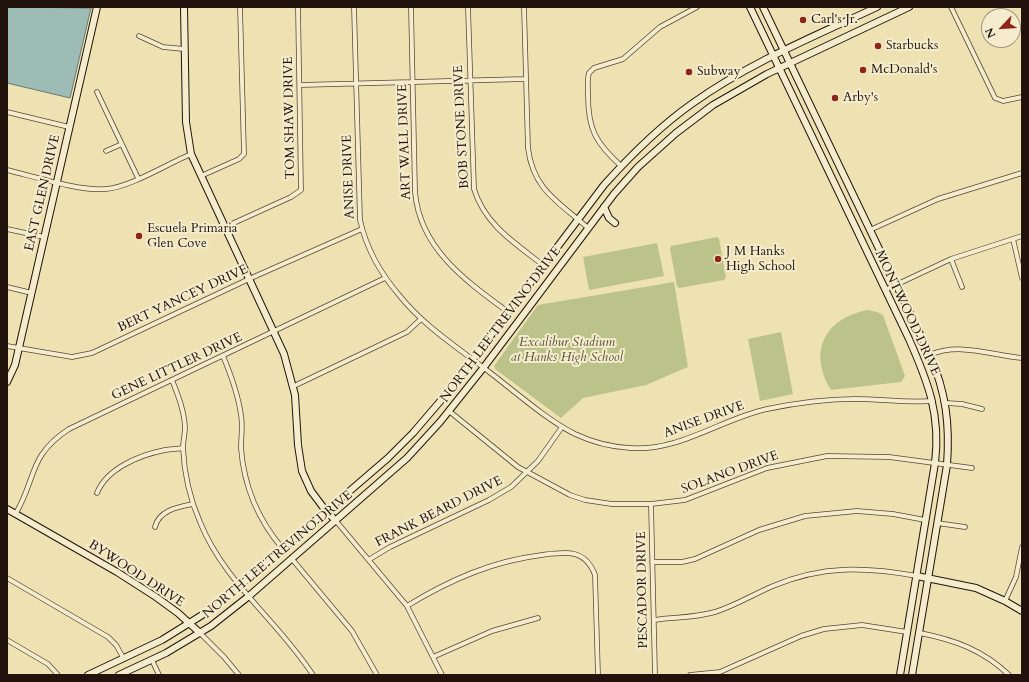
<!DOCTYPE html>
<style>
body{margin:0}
#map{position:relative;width:1029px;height:682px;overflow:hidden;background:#efe2b2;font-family:Cardo,serif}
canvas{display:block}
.frame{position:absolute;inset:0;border:8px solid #21130c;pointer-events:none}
.north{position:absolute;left:981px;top:8px;width:40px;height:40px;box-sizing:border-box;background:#f5eccd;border:1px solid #a09580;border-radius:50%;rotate:245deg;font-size:11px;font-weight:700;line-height:16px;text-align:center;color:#21130c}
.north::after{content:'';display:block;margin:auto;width:14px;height:18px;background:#8f2418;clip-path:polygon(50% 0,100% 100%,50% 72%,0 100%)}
</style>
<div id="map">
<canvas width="1029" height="682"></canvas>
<div class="frame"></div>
<div class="north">N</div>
</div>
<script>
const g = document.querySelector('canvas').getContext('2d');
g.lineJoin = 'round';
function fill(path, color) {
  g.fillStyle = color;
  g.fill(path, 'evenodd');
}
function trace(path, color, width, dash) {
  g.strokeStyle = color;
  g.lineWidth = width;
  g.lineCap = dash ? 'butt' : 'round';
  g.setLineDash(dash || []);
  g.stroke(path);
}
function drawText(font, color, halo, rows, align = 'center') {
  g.font = font + ' Cardo,serif';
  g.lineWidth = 4;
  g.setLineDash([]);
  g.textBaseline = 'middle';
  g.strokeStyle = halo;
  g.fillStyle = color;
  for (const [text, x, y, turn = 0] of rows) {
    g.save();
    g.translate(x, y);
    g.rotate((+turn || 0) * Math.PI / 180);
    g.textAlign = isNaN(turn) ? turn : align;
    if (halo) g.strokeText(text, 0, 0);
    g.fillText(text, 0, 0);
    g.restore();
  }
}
fill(new Path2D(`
 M717,237L719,239L726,277L724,280L679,288L677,286L670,249L671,246Z
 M657,243L664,276L589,290L583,257Z
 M674,282L688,367L646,385L583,398L561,418L495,369L494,366L538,305Z
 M867,310L877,312L883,315L905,376L901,382L831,390C808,352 824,319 867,310Z
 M781,332L793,394L760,401L748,339Z`), '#bbc38a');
const water = new Path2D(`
 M7,7L91,8L70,98L7,83Z`);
fill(water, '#9dbcb5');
trace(water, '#6b7871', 1);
const street = new Path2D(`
 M354,7L360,220C366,247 381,274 399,295C423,325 454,345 484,368C511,388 545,419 575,434C592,442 611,447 630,448C679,452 721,419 767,409C796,403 825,399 855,399C881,399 907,403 933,401
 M411,7L415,192C420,249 466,281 508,312
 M468,7L474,189C485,225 515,243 543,265
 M524,7L528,148C533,190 559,202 588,228
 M951,7L995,98L1003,101L1022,97
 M139,36L163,47L184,49
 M300,85L525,79
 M97,92L138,178
 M7,112L69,127
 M106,151L122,144
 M621,166C596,143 588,130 588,95C588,88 587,80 589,73L594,68L623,59L660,27L697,7
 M7,170C32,176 82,192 106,189C131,187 167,164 191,154
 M201,176L239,159L244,154L240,7
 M225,227L291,197L301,190L298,7
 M7,229L44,237
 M870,230L938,199L1022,173
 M1013,239L1022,278
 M951,259L962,287
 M7,287L32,293
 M885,290L951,259L1022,236
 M7,346L72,357L92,353L249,279L362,229
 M930,355C959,342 991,355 1022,358
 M223,356C231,375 238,394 241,415C243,426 241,437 241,448C244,487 258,520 283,549
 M172,380C178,395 184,410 185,427C185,434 183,441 183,448C184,472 190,499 200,522C224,582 278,621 313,675
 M294,386L407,332L421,319
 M946,403L962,404L982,409
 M449,411L518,467L570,495L585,500L612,504H651L685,500L767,468L827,456L889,457L972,468
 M97,493C107,468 140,455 165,450C171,449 177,449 183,448
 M651,504L655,675
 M16,513C37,477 28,456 69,429L385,278
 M336,521L407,606L442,675
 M937,523L965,527
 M155,527C159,510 178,507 193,504
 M292,559L352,631L377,675
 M370,559L390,547L489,500L511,487L538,461L562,427
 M652,562H682L695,559L759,530L805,516L857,511L893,514L925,520
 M7,578L108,637L116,645L124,659
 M1005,601L1016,577L1022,547
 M407,606C449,580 492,561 542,555C565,552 585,548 595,575L598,675
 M654,620C675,617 694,618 715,612C735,606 754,594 773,586C823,565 865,567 917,576
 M200,633L224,657L239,675
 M920,633C955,640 983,650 1009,675
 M7,640L48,664L58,675
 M433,657L492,631L538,618
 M152,660L159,675
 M690,675L720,672L801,636L824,629L862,625L907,632`);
const secondary = new Path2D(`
 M184,7L186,122L191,154L284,354L295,395L298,445L302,471L311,491L326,511L336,521
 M750,7L909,339C928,382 941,415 935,463L900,675
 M763,7L930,355C946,393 950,424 947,465L912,675
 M604,207L609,218L615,223
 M7,382L15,365L97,7
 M7,509L117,572L156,597L178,613L200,633
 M917,576L976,588L1005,601L1022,611
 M88,675L162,640L215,607L388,458L413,433L449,391L604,185C631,155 660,126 693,103C749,63 815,36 877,7
 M119,675L166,653L211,626L249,596L407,458L440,422L484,367L614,194L638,167L676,133L713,105L767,74L909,7`);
trace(street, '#544736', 5.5);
trace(secondary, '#21130c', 8);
trace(street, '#f5eccd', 4);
trace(secondary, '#f5eccd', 6);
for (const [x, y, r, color] of [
 [803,20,4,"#8f2418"],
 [878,46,4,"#8f2418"],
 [863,70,4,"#8f2418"],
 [689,72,4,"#8f2418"],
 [835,98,4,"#8f2418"],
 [139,236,4,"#8f2418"],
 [718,259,4,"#8f2418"]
]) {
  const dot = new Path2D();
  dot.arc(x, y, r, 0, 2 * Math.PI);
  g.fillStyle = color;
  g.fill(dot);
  trace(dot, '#f5eccd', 1.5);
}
drawText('13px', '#21130c', '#f5eccd', [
 ["Carl's Jr.",811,20],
 ["Starbucks",886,46],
 ["McDonald's",871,70],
 ["Subway",697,72],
 ["Arby's",843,98],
 ["Escuela Primaria",147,229],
 ["Glen Cove",147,244],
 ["J M Hanks",726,252],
 ["High School",726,267]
], 'left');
drawText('13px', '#21130c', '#f5eccd', [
 ["TOM SHAW DRIVE",290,118,-91],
 ["BOB STONE DRIVE",462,127,-93],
 ["ART WALL DRIVE",405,142,-92],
 ["ANISE DRIVE",349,177,-92],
 ["EAST GLEN DRIVE",43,193,-77],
 ["BERT YANCEY DRIVE",183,299,-25],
 ["MONTWOOD DRIVE",907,313,65],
 ["NORTH LEE TREVINO DRIVE",501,325,-53],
 ["GENE LITTLER DRIVE",177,367,-25],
 ["ANISE DRIVE",704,420,-20],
 ["SOLANO DRIVE",730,473,-20],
 ["FRANK BEARD DRIVE",439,512,-27],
 ["NORTH LEE TREVINO DRIVE",278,555,-40],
 ["BYWOOD DRIVE",136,574,33],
 ["PESCADOR DRIVE",643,590,-91]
]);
drawText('italic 13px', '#575138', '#f5eccd', [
 ["Excalibur Stadium",567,343],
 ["at Hanks High School",567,358]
]);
</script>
